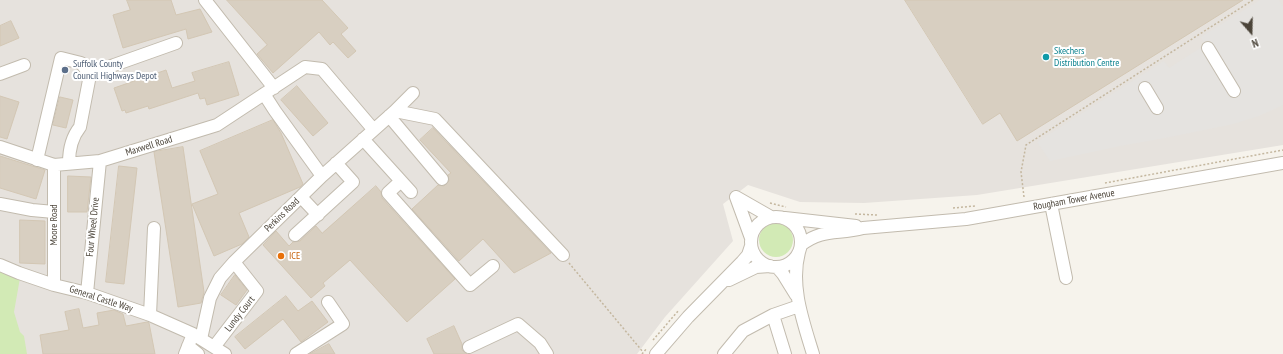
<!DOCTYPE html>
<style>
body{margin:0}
#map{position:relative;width:1283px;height:354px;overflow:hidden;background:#f6f3ec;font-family:"PT Sans Narrow",sans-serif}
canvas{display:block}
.north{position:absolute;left:1231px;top:12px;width:40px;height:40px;-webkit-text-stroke:3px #fff;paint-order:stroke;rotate:160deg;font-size:11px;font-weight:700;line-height:16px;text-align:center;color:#4b4439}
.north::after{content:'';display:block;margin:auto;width:14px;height:18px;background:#4b4439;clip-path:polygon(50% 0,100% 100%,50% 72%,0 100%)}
</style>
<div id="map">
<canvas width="1283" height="354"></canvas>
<div class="north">N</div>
</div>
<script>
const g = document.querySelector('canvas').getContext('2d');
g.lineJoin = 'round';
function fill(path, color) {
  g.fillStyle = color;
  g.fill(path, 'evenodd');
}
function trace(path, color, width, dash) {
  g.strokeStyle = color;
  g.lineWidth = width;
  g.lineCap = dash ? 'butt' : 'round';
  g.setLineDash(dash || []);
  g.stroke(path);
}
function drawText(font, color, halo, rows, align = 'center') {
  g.font = font + ' "PT Sans Narrow",sans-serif';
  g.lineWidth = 4;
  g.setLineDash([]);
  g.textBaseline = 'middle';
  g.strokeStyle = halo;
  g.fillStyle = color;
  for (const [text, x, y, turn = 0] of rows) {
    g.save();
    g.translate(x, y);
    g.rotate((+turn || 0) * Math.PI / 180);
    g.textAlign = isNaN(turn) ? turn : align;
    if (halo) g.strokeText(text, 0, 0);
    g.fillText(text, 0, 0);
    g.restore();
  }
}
fill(new Path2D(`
 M0,0H1283V145L977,195L864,203L800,202L748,185L723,204L733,241L665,317L637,354H0Z`), '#e6e2dd');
fill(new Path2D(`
 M759 240a17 17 0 1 1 34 0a17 17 0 1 1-34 0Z
 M0,271L20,278L14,312L20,332L24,336L27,354H0Z`), '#d2eab5');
fill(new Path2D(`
 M1260,0H1279L1283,7V105L1259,116L1233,124L1170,137L1120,146L1050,161L1037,142L1164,61L1169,68L1205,45L1201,37Z`), '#e5e3e0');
const building = new Path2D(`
 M127,0H171L176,15L200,9L212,32L188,39L186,29L123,48L113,15L130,10Z
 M227,0H322L348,28L341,34L356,51L348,58L333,42L330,45L319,32L273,73L257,54L267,45Z
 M905,0H1243L1017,141L1000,113L983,124Z
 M11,21L19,38L0,46V26Z
 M229,62L239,95L207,105L205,98L200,99L198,93L149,109L148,106L126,113L125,110L122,111L114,88L166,70L172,88L195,81L192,73Z
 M297,86L328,123L313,136L281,100Z
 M0,96L19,102L7,139L0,137Z
 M60,97L73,100L66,128L53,125Z
 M273,120L281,133L303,184L300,187L239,213L249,237L242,244L214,256L192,204L218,194L200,151Z
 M433,128L551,253L514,273L483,239L459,261L412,209L438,185L444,186L449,181L448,175L451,173L420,140Z
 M183,147L204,292L201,303L178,307L154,152Z
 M0,156L45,170L36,199L0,188Z
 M119,166L137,168L124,284L106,282Z
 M68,176L91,177L87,212H68Z
 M376,186L381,192L382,198L455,279L407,322L350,260L323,283L325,286L311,298L263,245L276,231L289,246L293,242L300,241L316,226L322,233Z
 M20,220L45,221V264L20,263Z
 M235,275L247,290L236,305L221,295Z
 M286,296L298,311L312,301L328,322L301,342L283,319L245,349L235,337Z
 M79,309L83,328L99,325L97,313L114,310L123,314L126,326L147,322L149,323L155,354H43L40,335L69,330L65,312Z
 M454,326L462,344V350L467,354H434L427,339Z
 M329,344L335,354H310Z`);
fill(building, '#d8cfc1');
trace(building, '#d3c7b4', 1);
const minor = new Path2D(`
 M205,0L274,88
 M1208,48L1234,91
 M0,74L24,65
 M90,75L114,65L176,43
 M1145,88L1157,108
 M264,94L275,111L322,176
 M395,111L413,93
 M389,116L442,179
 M363,139L411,192
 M0,147L54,165L100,161L217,125L305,67L322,69L373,129
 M37,160L61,58L81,63L90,75L80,127C71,138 69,150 69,163
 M54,165V285
 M401,181L388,193L470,285L493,266
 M301,197L318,215
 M736,197L751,238
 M736,197L771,217
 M0,204L32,210L54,212
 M1051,204L1066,278
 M751 242a25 25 0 1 1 50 0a25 25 0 1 1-50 0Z
 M785,218L856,226
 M295,235L353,182L336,163
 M801,245C823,228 838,235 863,228L966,219L1283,163
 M799,252C790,286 803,321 813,354
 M0,265L19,273L54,285L87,293L150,315L193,334L225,354
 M777,267L783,274L796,295
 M729,280L756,267L770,266
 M87,293L100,161
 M150,315L154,228
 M201,339L210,298L220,278L234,262L322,176L395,111L435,119L563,255
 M188,346L198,354
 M214,347L257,291L234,262
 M469,347L518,324L540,343L547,354
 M185,354L193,334
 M296,354L343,324L328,302
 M656,354L688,317L742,262L748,255L751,246
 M724,354L743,331L773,315
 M785,354L773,315L799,306`);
trace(minor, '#c2bbae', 14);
trace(new Path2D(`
 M1105,183L1283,150
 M1024,197L1021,172L1026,145L1253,0
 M770,203L786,207
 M953,208L975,206
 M855,214L877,215
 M569,263L643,352
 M653,340L679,310
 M642,354L647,348`), '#c4b79f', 1.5, [2, 2]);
trace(minor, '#fff', 12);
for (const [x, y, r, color] of [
 [1046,57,4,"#0f9aa8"],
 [65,70,4,"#5c6f8a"],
 [281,256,4,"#e8710a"]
]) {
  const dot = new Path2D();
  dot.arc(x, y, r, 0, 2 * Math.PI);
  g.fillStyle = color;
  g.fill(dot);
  trace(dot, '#fff', 1.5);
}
drawText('10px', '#0d838f', '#fff', [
 ["Skechers",1054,51],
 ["Distribution Centre",1054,63]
], 'left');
drawText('10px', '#4e5e75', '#fff', [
 ["Suffolk County",73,64],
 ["Council Highways Depot",73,76]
], 'left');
drawText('10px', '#4b4439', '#fff', [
 ["Maxwell Road",149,146,-17],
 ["Rougham Tower Avenue",1074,200,-10],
 ["Perkins Road",282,215,-44],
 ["Moore Road",54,225,-90],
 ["Four Wheel Drive",93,227,-84],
 ["General Castle Way",101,299,18],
 ["Lundy Court",240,314,-52]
]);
drawText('10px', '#c56008', '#fff', [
 ["ICE",289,256]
], 'left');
</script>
